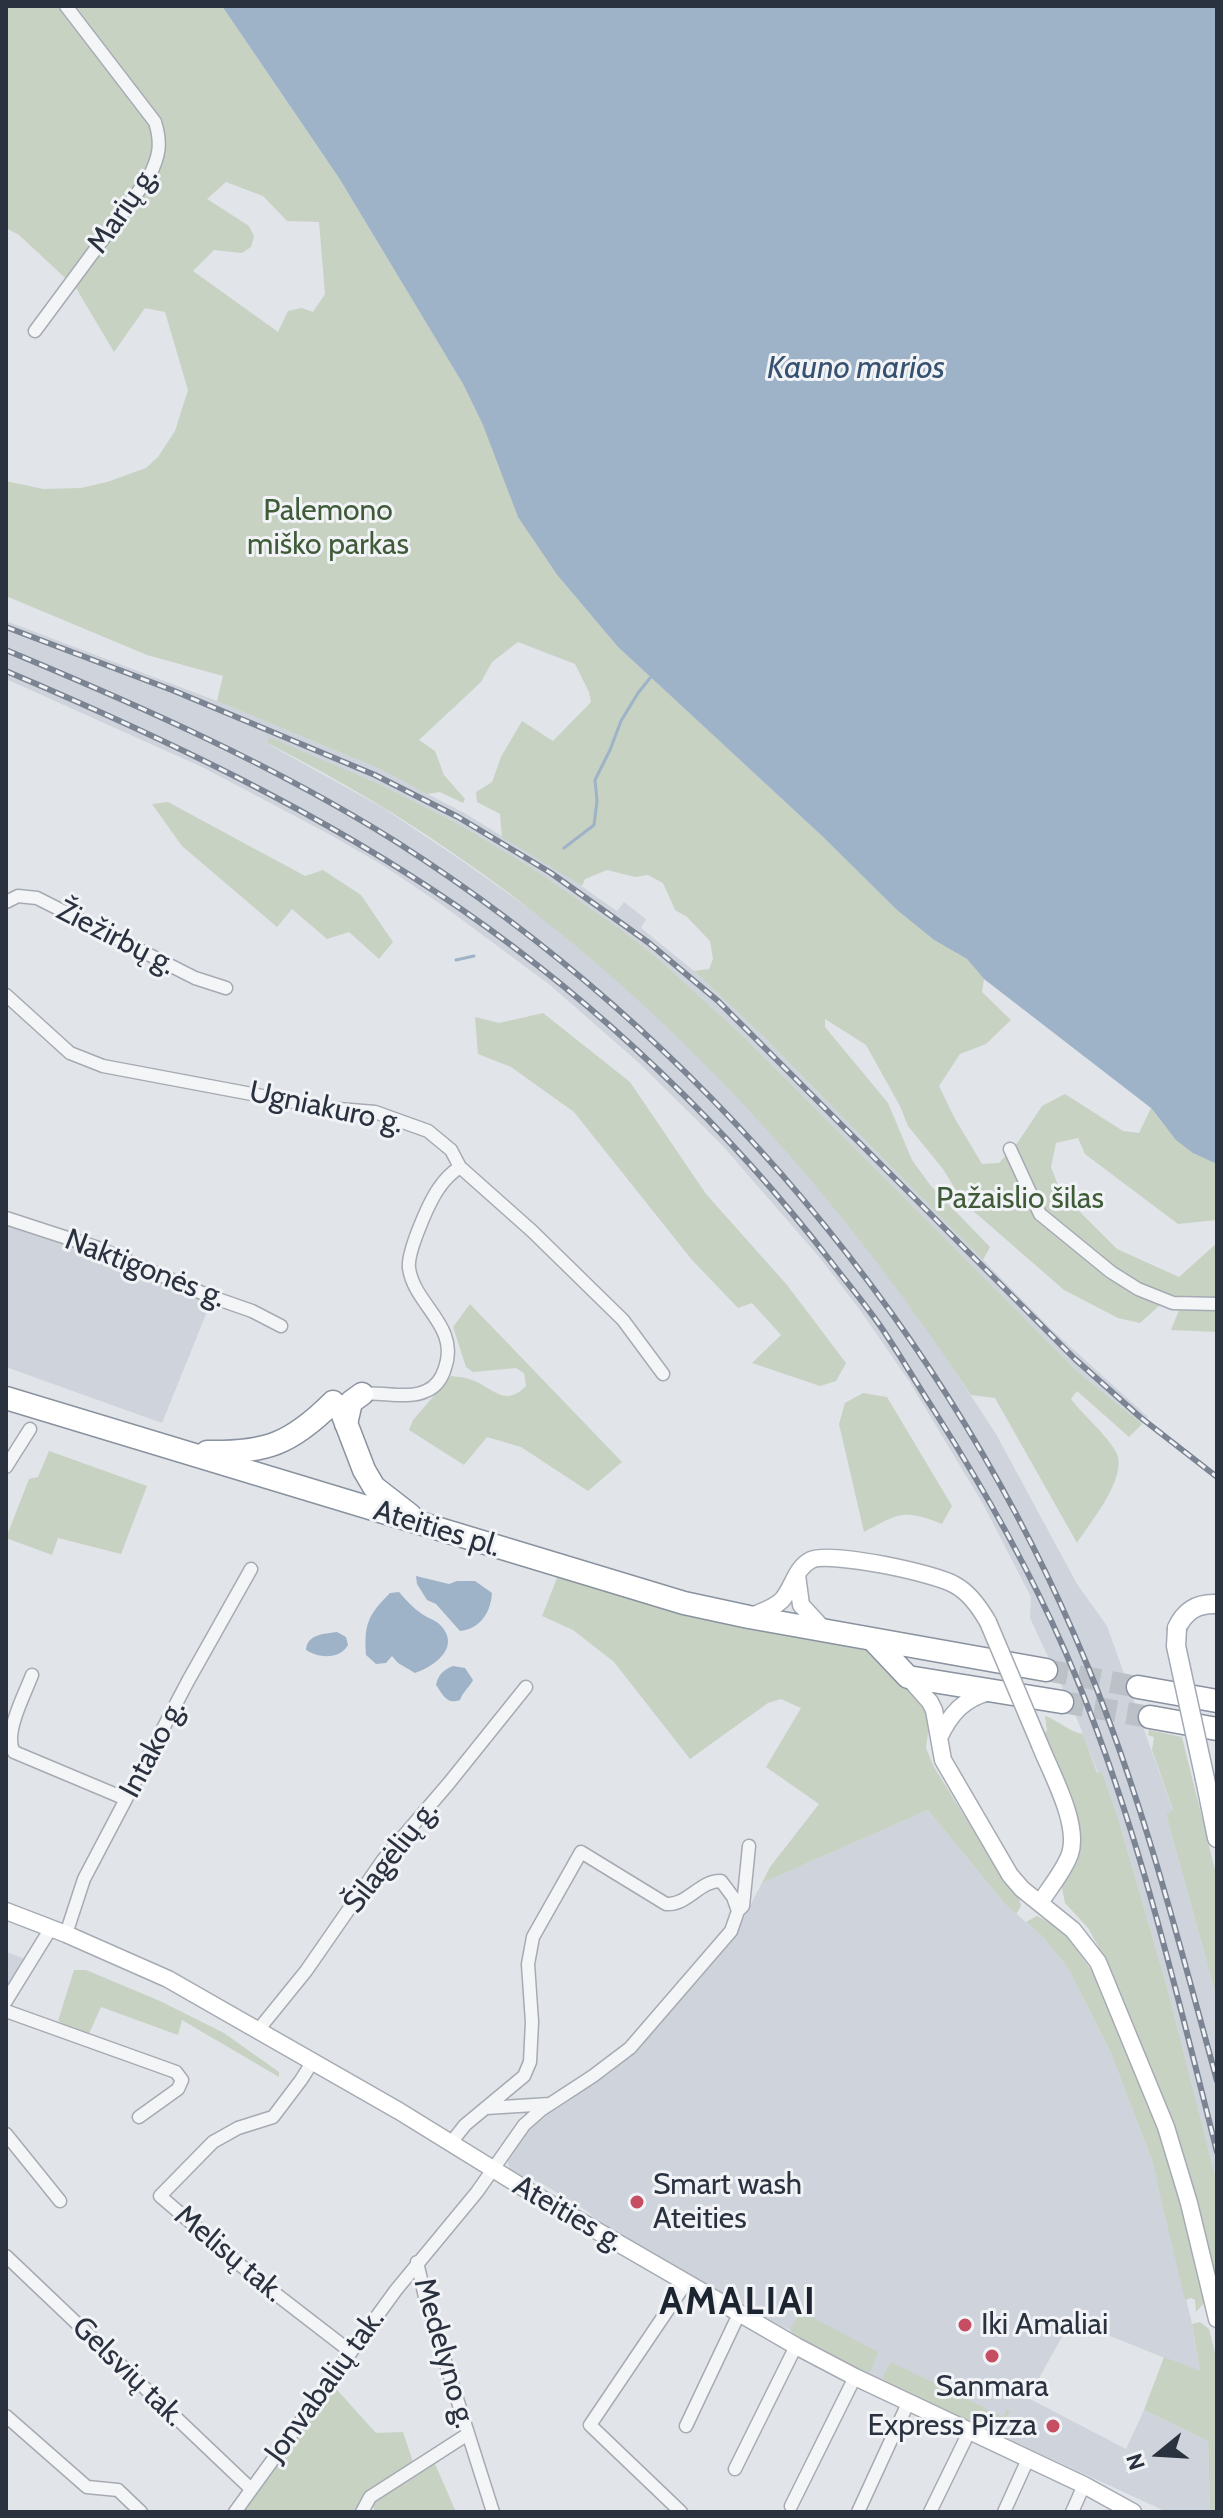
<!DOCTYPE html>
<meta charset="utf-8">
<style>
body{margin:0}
#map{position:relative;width:1223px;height:2518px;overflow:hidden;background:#e1e4e9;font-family:Cabin,sans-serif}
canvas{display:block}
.frame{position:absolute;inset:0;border:8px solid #2a3240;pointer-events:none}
.north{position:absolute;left:1119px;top:2414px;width:80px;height:80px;-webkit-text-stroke:6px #f1f3f6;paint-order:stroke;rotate:252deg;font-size:22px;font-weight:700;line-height:32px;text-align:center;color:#2a3240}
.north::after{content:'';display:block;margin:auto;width:28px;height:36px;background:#2a3240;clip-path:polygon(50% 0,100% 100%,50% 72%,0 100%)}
</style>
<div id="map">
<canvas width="1223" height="2518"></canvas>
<div class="frame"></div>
<div class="north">N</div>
</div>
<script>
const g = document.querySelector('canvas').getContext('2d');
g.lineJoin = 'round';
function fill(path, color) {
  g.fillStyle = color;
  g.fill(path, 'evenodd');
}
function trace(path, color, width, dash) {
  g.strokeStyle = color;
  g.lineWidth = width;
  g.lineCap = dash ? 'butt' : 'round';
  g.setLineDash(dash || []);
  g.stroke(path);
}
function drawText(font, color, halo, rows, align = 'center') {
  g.font = font + ' Cabin,sans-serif';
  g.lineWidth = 6;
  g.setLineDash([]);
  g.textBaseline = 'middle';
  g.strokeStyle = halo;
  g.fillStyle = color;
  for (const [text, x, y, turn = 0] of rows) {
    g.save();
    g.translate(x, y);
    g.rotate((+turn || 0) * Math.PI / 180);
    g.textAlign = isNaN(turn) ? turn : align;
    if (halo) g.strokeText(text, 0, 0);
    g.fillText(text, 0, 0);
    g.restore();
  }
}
fill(new Path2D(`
 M6,621L217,701L380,769L466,814L567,876L617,911L624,902L646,919L641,928L694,971L764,1037L1051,1329L1148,1417L1142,1424L1078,1372L743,1036L662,962L626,933L534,869L457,823L379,784L269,738L268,744L380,806L461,860L541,917L619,981L695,1052L798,1162L872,1253L926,1327L996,1434L1077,1584L1107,1626L1173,1811L1166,1814L1217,1999V2183L1168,1991L1118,1818L1102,1772L1098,1773L1077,1719L1030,1618L1031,1597L983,1504L909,1381L860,1310L820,1258L722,1145L639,1063L550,985L442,905L384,866L325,832L202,767L6,679Z
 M6,1211L96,1243L215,1292L162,1423L6,1367Z
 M928,1810L1005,1904L1043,1937L1068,1968L1110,2051L1152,2160L1191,2319L1200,2372L1100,2332L1068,2326L1028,2398L1126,2449L1144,2410L1208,2441L1210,2512H1167L884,2382L794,2334L790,2330L766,2319L603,2226L587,2211L541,2183L515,2173L509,2168L507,2159L524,2131L613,2071L655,2026L742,1921L762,1883Z
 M6,1952L26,1959L6,1990Z`), '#cfd3db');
fill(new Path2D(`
 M6,6H60L123,88L159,124L149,103L71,6H222L339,178L463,384L558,576L618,647L822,836L897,910L934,940L967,959L984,979L982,992L1011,1020L986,1044L960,1054L939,1086L954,1117L982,1164L999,1163L1018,1142L1042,1106L1065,1094L1123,1131L1139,1133L1151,1108C1170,1135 1187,1150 1217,1164V1220L1178,1224L1085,1154L1078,1138L1056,1143L1051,1167L1061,1193L1117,1249L1179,1277L1217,1243V1332L1171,1330L1181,1305L1169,1297L1140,1323L1118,1318L1064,1290L963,1202L943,1169L908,1126L900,1106L866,1045L825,1019V1027L888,1103L912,1160L931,1186L990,1247L983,1260L764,1037L694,971L709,969L713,959L710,941L687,917L675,910L663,883L648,875L635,877L607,870L585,879L582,886L502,837L500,814L477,802L476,792L492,782L501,757L522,721L553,741L591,702L589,692L575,664L518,642L492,662L481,682L419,740L435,751L444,775L465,799L463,803L440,792L427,794L380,769L217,701L223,676L147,655L6,596V481L43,489L81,488L107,482L146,468L158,457L175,431L188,390L165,312L145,308L114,352L76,288L19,235L6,228ZM226,182L263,196L287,221L319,222L325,294L313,312L302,308L288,311L278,332L193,271L214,250L242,253L251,247L254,236L249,226L207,199Z
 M269,737L379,784L457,823L534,869L626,933L662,962L743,1036L1078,1372L1142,1424L1129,1437L1077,1391L1071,1399C1083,1415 1107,1435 1116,1452C1129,1476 1090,1523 1077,1543L995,1398L971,1395C794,1125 559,889 267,743Z
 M168,802L305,876L323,870L361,895L393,942L379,959L349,932L327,939L292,909L277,927L182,846L152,804Z
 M543,1013L630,1082L706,1194L787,1285L846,1363L836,1381L820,1386L752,1363L781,1335L752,1303L738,1308L692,1260L574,1112L511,1067L478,1054L475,1017L499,1023Z
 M470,1304L622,1462L588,1491L521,1447L487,1437L464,1465L409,1430L413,1420L451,1376C458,1377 465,1377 472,1380C494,1388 504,1408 526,1386L524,1373L516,1368L473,1372L466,1367L453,1327Z
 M863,1393L887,1397L952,1506L942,1524C903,1509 900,1513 864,1532L839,1424L845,1403Z
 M49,1451L147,1486L121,1554L58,1538L52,1555L6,1538L29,1479L38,1477Z
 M559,1573L642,1600L864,1649L878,1655L918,1698L927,1713L929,1726L926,1748L934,1767L1007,1885L1019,1899L1021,1906L1016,1914L1005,1904L928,1810L762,1883L770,1867L819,1804L766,1767L801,1708L781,1699L768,1703L690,1759L614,1662L573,1630L542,1616Z
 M1045,1716C1058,1720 1069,1732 1083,1734L1097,1773L1102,1772L1118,1818L1168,1991L1217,2183V2290L1154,2081L1098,1946L1088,1928L1065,1903L1062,1888C1066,1878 1074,1870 1078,1860C1089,1832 1055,1763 1044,1733L1047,1731Z
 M1149,1730L1182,1737L1217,1878V1999L1166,1814L1173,1810L1152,1750L1154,1737L1148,1735Z
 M1037,1916L1050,1923L1070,1940L1092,1971L1163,2142L1176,2180L1205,2302L1196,2312L1195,2300L1191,2298L1185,2300L1152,2160L1110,2051L1068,1968L1043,1937L1026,1922Z
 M74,1970H86L160,2001L224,2033L279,2072V2077L182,2020L178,2035L101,2007L88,2036L58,2021Z
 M804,2313L878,2352L871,2371L864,2372L794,2334L790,2330L799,2314Z
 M1200,2322L1209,2329L1217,2361V2512H1210L1208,2441L1144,2410L1164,2357L1200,2371L1192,2324Z
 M891,2362L1003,2417L1007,2410L1010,2411L998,2432L993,2434L884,2382L883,2376Z
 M329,2381L376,2433L403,2432L415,2468L432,2457L456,2512H375L370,2498L362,2512H235Z`), '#c7d2c3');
fill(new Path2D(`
 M222,6H1217V1164L1193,1153L1176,1140L1151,1108L984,979L967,959L934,940L897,910L822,836L618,647L558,576L518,517L483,425L463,384L339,178Z
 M416,1576L449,1584L457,1581H475L492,1593C491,1611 481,1629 460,1631L436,1604L427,1600L417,1584Z
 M399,1592C406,1600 413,1608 422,1614C427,1618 433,1619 438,1623C463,1645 436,1666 415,1673L398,1663L392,1656L386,1663L376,1664L366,1655C364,1624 368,1615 390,1593Z
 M337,1632L346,1637L348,1645C340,1660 318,1658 306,1650C307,1634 324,1634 337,1632Z
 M453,1666L465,1668L473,1680C469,1688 464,1690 460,1700C447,1705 443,1695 436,1685C438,1675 443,1670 453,1666Z`), '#9eb3c7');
trace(new Path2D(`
 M564,848L594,825L597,801L595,780L610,750L621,721L638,693L650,678
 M456,960L474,956`), '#9eb3c7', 3);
trace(new Path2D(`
 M1046,1670L1138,1687
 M1062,1702L1150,1717`), '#bcc0c7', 22, [22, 11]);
const street = new Path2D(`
 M35,331L149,177C159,157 162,144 155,122L66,6
 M6,902L18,896L37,898L195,978L226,988
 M6,995L70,1053L103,1066L326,1108L375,1112L428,1131L451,1150L460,1167L532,1231L623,1320L663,1374
 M1010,1149L1040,1214L1111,1272L1138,1289L1173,1303L1217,1304
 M6,1218L98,1248L209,1296L252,1311L281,1326
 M360,1394C380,1391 408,1400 426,1391C436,1387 442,1378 445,1368C460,1326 414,1305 409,1268C407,1252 429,1202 439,1188C445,1179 451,1173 460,1167
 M6,1467L30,1429
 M32,1675C25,1694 3,1734 14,1752L126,1799
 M66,1934L84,1879L188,1681L251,1569
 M6,2001L51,1928
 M6,2011L176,2072L182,2080L178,2089L139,2117
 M259,2029L306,1971L383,1860L449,1783L526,1687
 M313,2061L301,2080L273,2117L238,2128L213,2142L160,2196L259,2281L351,2352
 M486,2108L550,2104
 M6,2134L60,2201
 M450,2144L465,2125L524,2076L530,2062L532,2022L528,1964L533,1937L581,1852L666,1904C687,1906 700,1880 721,1881L733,1897L738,1911
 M6,2256L250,2488
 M417,2262L426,2301L493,2512
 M6,2416L87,2487L118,2490L141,2512
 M686,2426L739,2314
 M735,2469L796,2346
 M791,2506L855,2377
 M235,2512L396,2290L477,2192L524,2125L541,2110L593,2076L630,2048L731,1931L738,1911L743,1906L749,1846
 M362,2512L370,2497L468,2434
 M681,2512L590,2425L686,2283
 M858,2512L909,2401
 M930,2512L970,2430
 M1004,2512L1028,2459
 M1072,2512L1084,2485`);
const secondary = new Path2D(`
 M797,1575L801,1605L824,1630
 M749,1617C760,1612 773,1609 782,1600C793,1588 795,1568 811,1560C830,1551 935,1573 955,1585C970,1593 980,1608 988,1622
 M908,1677L930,1702L934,1710L943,1760L1010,1875L1022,1889L1073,1930L1098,1962L1166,2127L1189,2203L1217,2319
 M939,1738C950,1714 964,1698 990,1692
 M1040,1745C1051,1773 1080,1824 1070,1854C1064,1871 1050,1887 1040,1903
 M6,1911L66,1934L168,1979L399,2111L535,2195L796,2346L855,2377L1084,2485L1133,2512`);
const primary = new Path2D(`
 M1177,1628C1185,1610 1198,1603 1217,1604
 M1205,1779L1217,1838`);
const highway = new Path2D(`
 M6,1398L684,1603L749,1617L1046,1670
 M346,1424L351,1402L362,1394
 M207,1452C266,1453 291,1444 333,1402L341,1410L364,1470L374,1487L410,1515
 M873,1640L908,1677L1062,1702
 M1138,1687L1217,1701
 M1150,1717L1217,1729`);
trace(street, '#a6abb3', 15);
trace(secondary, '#a6abb3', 19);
trace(primary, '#a1a9b4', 21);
trace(highway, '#89929f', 25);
trace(street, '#f4f5f7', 12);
trace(secondary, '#fff', 16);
trace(primary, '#fff', 18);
trace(highway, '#fff', 22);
const rail = new Path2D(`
 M6,627L172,690L375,775L458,817L551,873L649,943L718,1001L1075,1359L1140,1417L1217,1477
 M6,650C140,706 272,764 395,841C702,1037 949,1330 1088,1667C1143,1801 1179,1942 1217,2081
 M6,671C164,738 320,812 461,909C600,1005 729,1129 832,1263C848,1284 866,1305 881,1327C900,1355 917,1384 935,1412C984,1489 1028,1567 1065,1651C1135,1812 1174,1983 1217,2152`);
trace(rail, '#7b8492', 6);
trace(rail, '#f1f3f6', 3, [9]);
const secondaryBridge = new Path2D(`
 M988,1622L1040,1745`);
const primaryBridge = new Path2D(`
 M1177,1628L1176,1646L1205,1779`);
trace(secondaryBridge, '#a6abb3', 19, []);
trace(primaryBridge, '#a1a9b4', 21, []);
trace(secondaryBridge, '#fff', 16);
trace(primaryBridge, '#fff', 18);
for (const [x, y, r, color] of [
 [637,2202,8,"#c64e62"],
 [965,2325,8,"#c64e62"],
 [992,2356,8,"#c64e62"],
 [1053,2426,8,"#c64e62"]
]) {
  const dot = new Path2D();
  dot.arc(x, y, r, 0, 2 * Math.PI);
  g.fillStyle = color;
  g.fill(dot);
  trace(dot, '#f1f3f6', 3);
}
drawText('30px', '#2a3240', '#f1f3f6', [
 ["Marių g.",123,210,-55],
 ["Žiežirbų g.",116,938,27],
 ["Ugniakuro g.",326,1108,12],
 ["Naktigonės g.",145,1269,21],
 ["Ateities pl.",437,1529,17],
 ["Intako g.",153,1749,-62],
 ["Šilagėlių g.",391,1857,-52],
 ["Ateities g.",568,2214,30],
 ["Melisų tak.",229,2254,40],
 ["Medelyno g.",444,2353,74],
 ["Gelsvių tak.",128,2372,44],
 ["Jonvabalių tak.",325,2386,-54]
]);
drawText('30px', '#3f5b38', '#f1f3f6', [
 ["Palemono",328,511],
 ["miško parkas",328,545],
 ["Pažaislio šilas",1020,1199]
]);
drawText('30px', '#2a3240', '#f1f3f6', [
 ["Smart wash",653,2185],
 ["Ateities",653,2219],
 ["Iki Amaliai",981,2325],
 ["Sanmara",992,2387,"center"],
 ["Express Pizza",1037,2426,"right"]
], 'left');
drawText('italic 32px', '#375271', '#f1f3f6', [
 ["Kauno marios",856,369]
]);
g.letterSpacing = '2px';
drawText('bold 38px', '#1c2430', '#f1f3f6', [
 ["AMALIAI",738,2303]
]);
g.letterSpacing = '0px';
</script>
